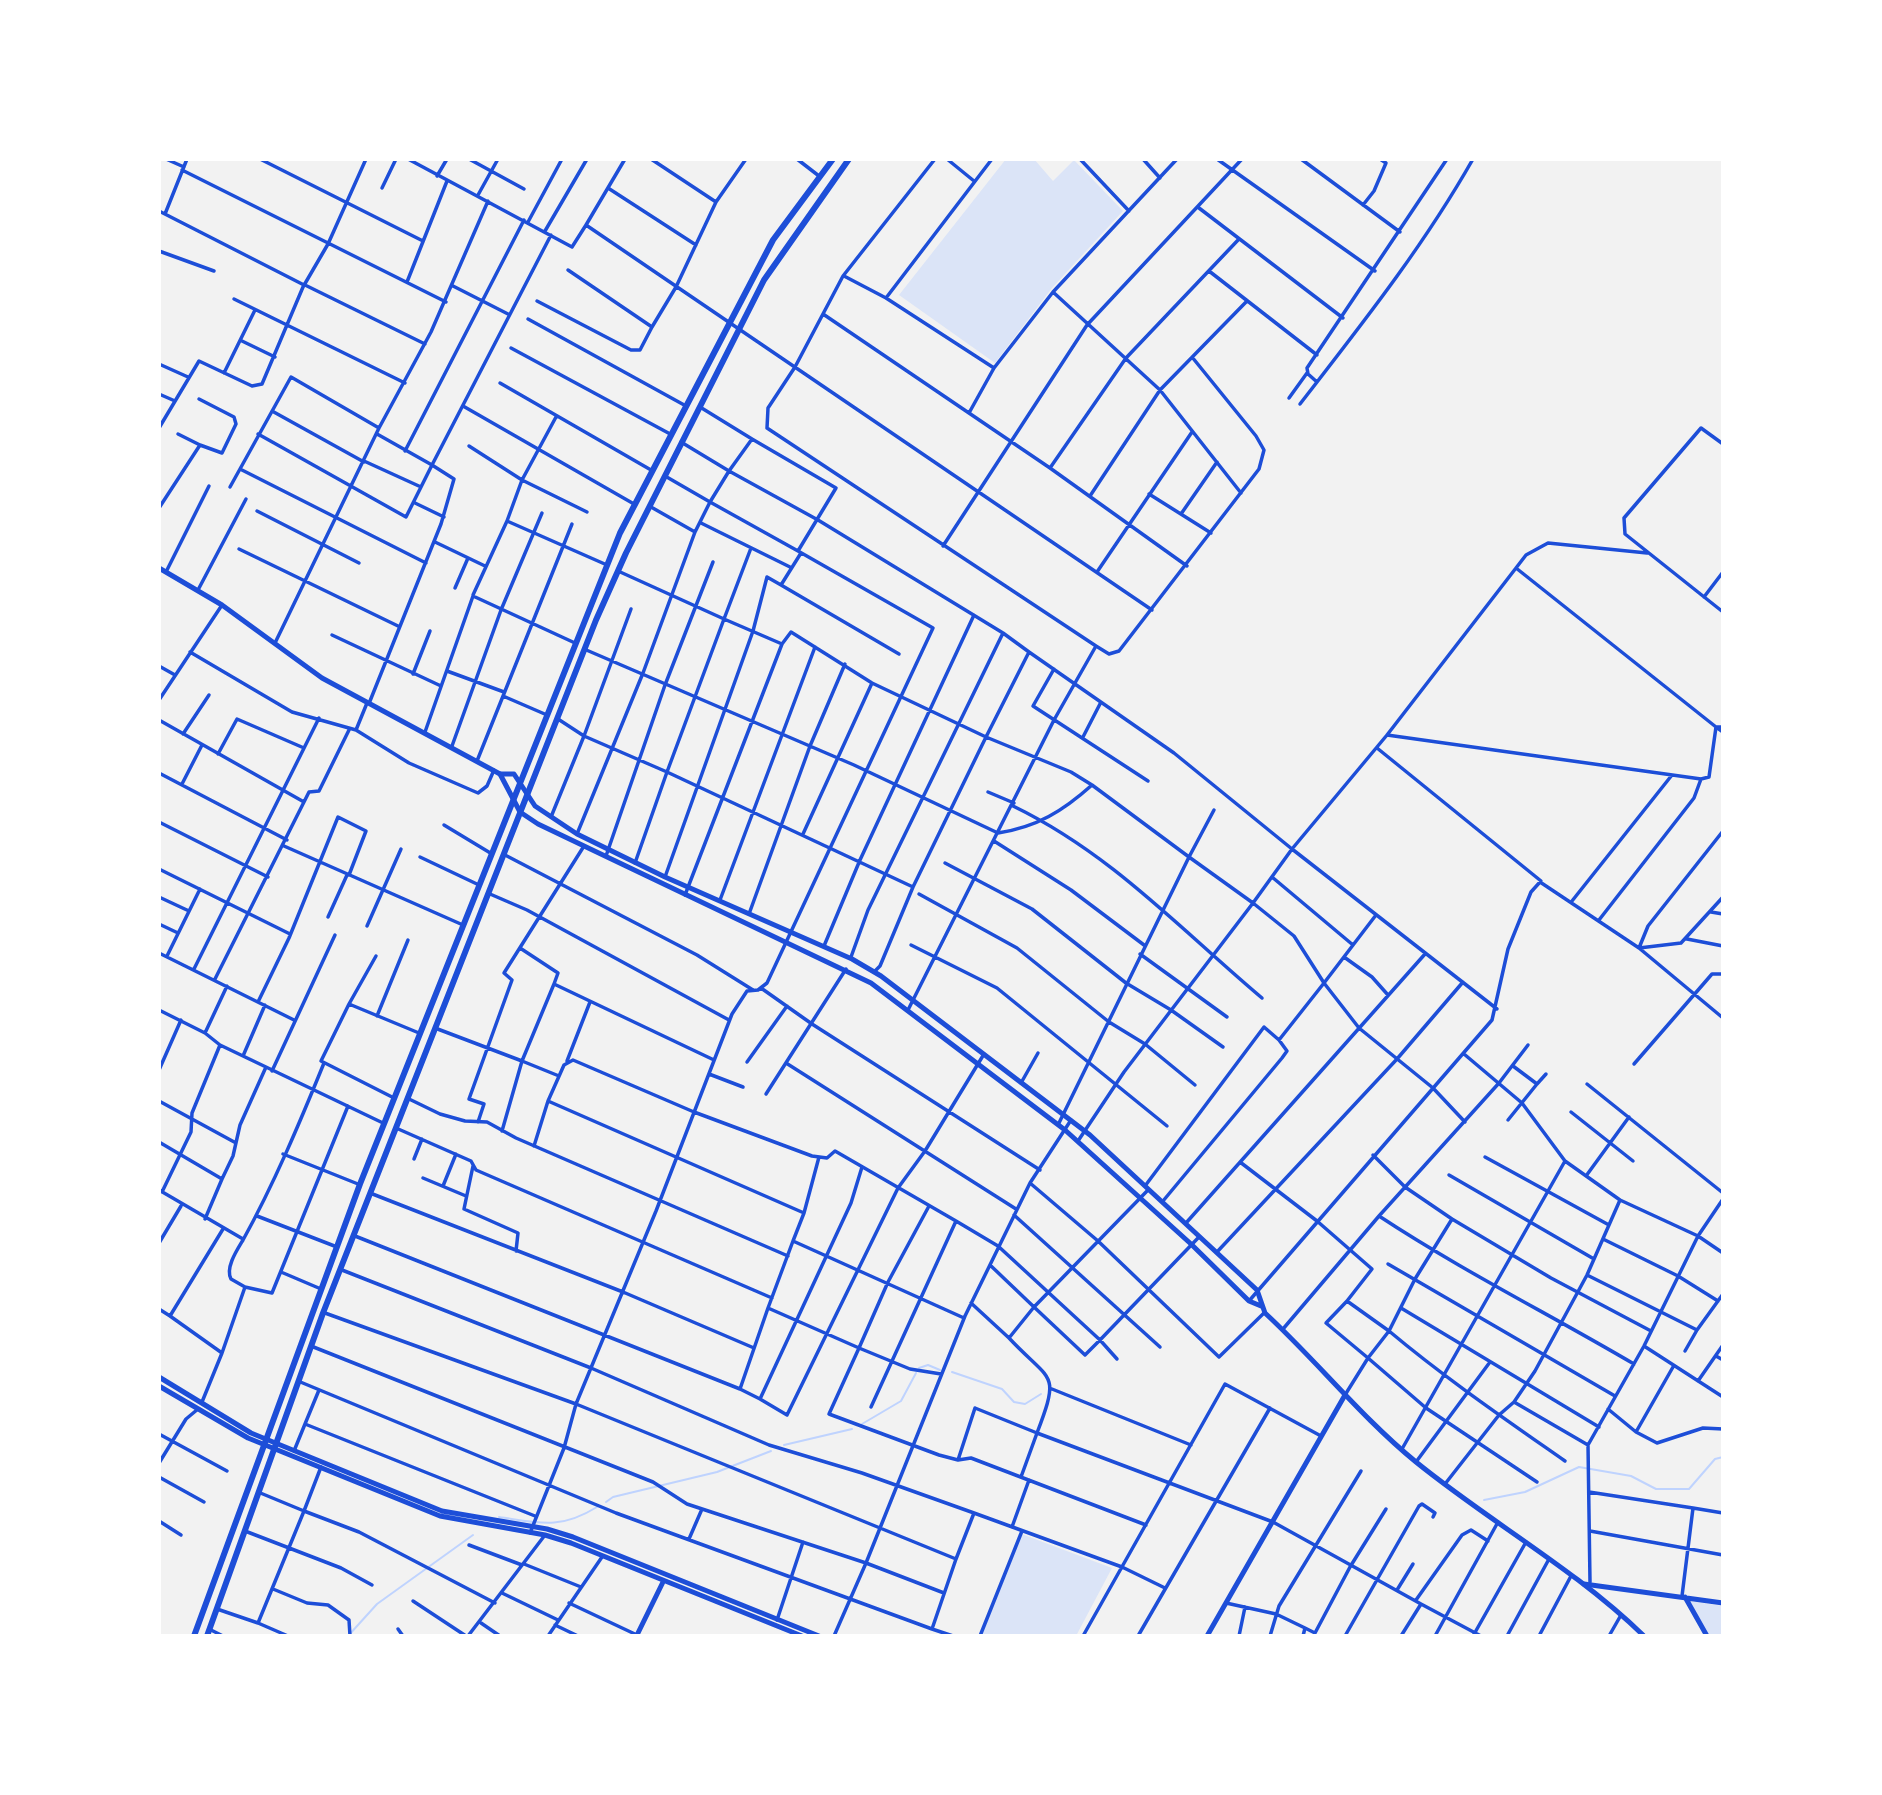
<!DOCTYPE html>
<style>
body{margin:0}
#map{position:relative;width:1882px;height:1795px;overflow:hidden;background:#f2f2f2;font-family:Ubuntu,sans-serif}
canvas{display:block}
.frame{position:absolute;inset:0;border:161px solid #fff;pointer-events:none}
</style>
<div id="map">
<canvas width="1882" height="1795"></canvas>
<div class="frame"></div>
</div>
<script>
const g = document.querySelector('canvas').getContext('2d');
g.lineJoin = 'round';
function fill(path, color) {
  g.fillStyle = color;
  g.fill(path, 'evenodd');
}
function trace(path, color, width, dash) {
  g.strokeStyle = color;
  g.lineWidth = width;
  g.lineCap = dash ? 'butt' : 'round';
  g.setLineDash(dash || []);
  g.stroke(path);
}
fill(new Path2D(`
 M1006,159H1034L1053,181L1074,160L1123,211L1052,288L995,363L899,295Z
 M1019,1533L1112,1568L1076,1636H982Z
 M1689,1601L1723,1606V1636H1710Z`), '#dbe4f7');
trace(new Path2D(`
 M919,1368L928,1365L940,1370
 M952,1372L1002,1389L1014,1402L1025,1404L1041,1394
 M862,1424L901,1401L916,1373
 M784,1445L852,1429
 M1484,1500L1525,1492L1579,1467L1631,1476L1656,1489H1689L1715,1459L1723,1457
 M606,1502L613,1497L717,1472L771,1451
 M499,1517C539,1523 560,1530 597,1507
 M348,1636L377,1604L473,1535`), '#bfd3fe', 2);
trace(new Path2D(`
 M166,159L184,167
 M260,159L423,241
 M408,159L572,247L586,225L1152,610
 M469,159L524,189
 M651,159L716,202
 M797,159L819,176
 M947,159L974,181
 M1080,159L1129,211
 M1143,159L1160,178
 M1217,159L1375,271
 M1301,159L1400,232
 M182,170L446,302
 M437,176L447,159
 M382,188L396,159
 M608,188L696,245
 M478,195L498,159
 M1363,205L1374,191L1386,163L1380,159
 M1199,208L1343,318
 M159,211L304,285
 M165,214L187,159
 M528,222L562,159
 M586,225L625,159
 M545,231L587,159
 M159,251L214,271
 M568,270L652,327L676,287L716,202L746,159
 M1209,271L1317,355
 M844,276L886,298L994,368
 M407,282L447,181
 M305,285L425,344
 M453,286L508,314
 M1053,292L1160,390L1241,493
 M886,298L992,159
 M234,299L405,383
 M537,301L631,350H640L652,327
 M823,314L1050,468L1187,566
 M528,319L686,406
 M242,341L275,357
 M511,348L672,435
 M159,364L188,377
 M224,373L255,310
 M1317,382L1308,374L1307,368L1447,159
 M500,383L651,470
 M159,394L175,401
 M1289,398L1307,373
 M1300,404C1362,324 1423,247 1473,159
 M463,406L634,504
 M700,407L752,439L729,471L818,520L1003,633
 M272,411L364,462
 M969,413L994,368L1053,292L1177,159
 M159,428L199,361L252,386L262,384L303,287L328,244L366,159
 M178,434L200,445
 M258,434L406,517L432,465L454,479L441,524L370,701
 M377,434L432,465L551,235
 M681,442L729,471L710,502L798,551
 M1723,444L1701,428L1624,518L1625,534L1723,612
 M469,446L522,480L587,512
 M405,451L524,220
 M364,461L421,487
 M1050,468L1126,358L1239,239
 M240,469L426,563
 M665,476L710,502L695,532
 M230,487L291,377L379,428
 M1149,494L1211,533
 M1090,496L1160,390L1247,301
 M415,503L444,517
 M159,508L200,445L222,453L236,424L234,417L199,399
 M257,511L359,563
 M1181,514L1217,462
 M507,521L607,565
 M701,523L790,567
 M435,542L485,566
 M943,546L1087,325L1242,159
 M239,549L398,626
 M1516,568L1716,727L1709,777L1701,779L1387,735Z
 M1516,568L1526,555L1548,543L1647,553
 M618,571L724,619L751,548
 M166,572L209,486
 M1097,572L1192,432
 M781,585L899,654
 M455,588L468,558
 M198,590L246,499
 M473,595L507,521L522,480L556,417
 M1704,597L1723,572
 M631,609L584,736L667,772L635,863
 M332,635L441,686
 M275,643L379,428L431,332L488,201
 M1096,646L1109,654L1119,651L1259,469L1264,450L1256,436L1192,357
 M584,649L854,765L998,833C1037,827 1063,811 1092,785L1189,857L1058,1125
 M190,652L292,712L356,730L367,703
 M1029,652L1174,753L1292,849L1387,735
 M159,666L175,675
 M1054,669L1033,706L1148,781
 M447,671L504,692
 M413,674L430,631
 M503,696L547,715
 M159,700L222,605
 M159,720L304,802
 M1723,727H1716L1723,732
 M356,730L409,763L478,793L487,786L494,770
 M425,732L473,596L575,643
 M183,734L209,695
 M1083,737L1101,702
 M452,746L501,610L542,513
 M1377,748L1541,881
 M218,754L237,719L304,748
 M477,761L572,524
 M159,773L287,840
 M182,784L202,745
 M988,792L1014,803
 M1013,806C1112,854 1180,929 1262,998
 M551,817L584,736L558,719
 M159,822L268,877
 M444,825L492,854
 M1723,831L1648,926L1639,948L1723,1018
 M577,834L643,673L695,532L651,507
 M803,834L872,683
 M994,841L1071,890L1144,945
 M284,846L463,925
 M505,855L697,955L753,990
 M606,856L665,685L713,562
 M420,857L479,885
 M945,863L1032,909L1126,983L1171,1010L1223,1047
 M159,869L290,934
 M665,877L753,631L767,577L781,585L801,553
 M1272,877L1353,945
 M490,894L527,910L729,1020
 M919,894L1017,948L1109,1022L1145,1044L1195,1085
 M685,895L782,644
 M159,897L189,911
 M720,900L815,647
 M1572,901L1672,775
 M1711,912L1723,914
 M749,914L810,746L845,664
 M1376,915L1324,983L1359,1028L1433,1088L1465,1122
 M328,917L347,875
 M1599,920L1694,798L1701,779
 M159,924L178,933
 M367,926L401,849
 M1687,939L1723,946
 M911,945L997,988L1167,1126
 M824,946L860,860L974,615
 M520,948L558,973L554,984
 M159,953L294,1020
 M1140,954L1227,1017
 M167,956L200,889
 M851,957L868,910L1003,633L1029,652L986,737L1071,772L1092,785
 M1344,957L1372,977L1388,995
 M194,969L319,718
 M875,971L880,966L913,887L986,737L872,683L791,632L782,644L724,619L667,772L913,887
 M215,979L309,792L319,791L349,730
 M761,988L812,1024L1040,1170
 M258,1002L289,938L338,817L366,831L349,875
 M349,1004L376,956
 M159,1010L205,1033L220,1045L383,1123
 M908,1010L1054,720L1096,646L767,428L768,408L795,367L843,276L935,159
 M377,1016L408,940
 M435,1028L522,1061L502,1131
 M205,1033L227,986
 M1464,1054L1522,1103L1565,1161L1620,1200L1698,1236L1723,1253
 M243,1056L265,1005
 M567,1061L590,1002
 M747,1062L787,1006
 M324,1063C300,1122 274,1184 243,1240C237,1250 225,1268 231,1279L245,1287L272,1293L348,1106
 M786,1063L1016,1209
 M1634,1064L1712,974H1723
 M159,1070L181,1020
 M272,1071L335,935
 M709,1074L743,1087
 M559,1076L522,1061L554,984L714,1060
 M1021,1083L1038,1053
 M1537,1084L1546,1074
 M1587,1084L1723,1193
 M766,1094L846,969
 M394,1098L321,1061L349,1004L419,1033
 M407,1098L440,1114L465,1121L487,1122L516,1138L788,1256
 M159,1101L236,1143
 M1571,1112L1633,1161
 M1508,1120L1537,1084L1513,1066
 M478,1122L484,1104L469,1099L512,980L504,973L584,846
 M396,1128L471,1161L476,1170L772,1298
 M1078,1141L1124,1072L1253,903L1189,857L1214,810
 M159,1142L222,1179L205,1219
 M534,1146L548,1101
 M283,1154L358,1184
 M1373,1155L1405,1187L1452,1219
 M819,1157L804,1213L548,1101L564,1065L573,1060L694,1112L812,1156L827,1158L835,1151L956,1221
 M1485,1157L1609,1225
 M414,1159L422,1139
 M1240,1162L1317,1221L1372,1269L1347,1301
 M473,1166L464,1209L518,1233L516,1251
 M1449,1175L1594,1259
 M1586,1176L1629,1117
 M423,1178L466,1196
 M222,1179L233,1156L240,1125L266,1067
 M1030,1183L1098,1241L1219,1357L1264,1313
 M443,1186L456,1154
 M1145,1186L1264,1027L1279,1040L1324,983L1294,936L1253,903L1292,849L1497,1009
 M159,1190L243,1239
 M162,1192L191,1132L192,1113L220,1045
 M370,1193L623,1292L754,1348
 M1163,1201L1282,1058L1287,1051L1279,1040
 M804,1213L793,1241L964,1318
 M1014,1215L1160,1347
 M257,1216L337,1247
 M1379,1216C1461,1270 1549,1314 1634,1364
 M1186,1223L1425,954
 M355,1236L740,1389
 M1603,1239L1678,1276L1718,1301
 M793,1241L768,1308L859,1348L888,1282L929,1206
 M159,1243L181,1206
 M1217,1252L1397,1059L1463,982
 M1388,1264L1615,1396
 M990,1265L1034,1307L1148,1190
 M342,1270L591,1368L769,1445L862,1473L974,1513
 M281,1272L321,1289
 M1587,1275L1697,1330L1723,1294
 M1249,1301L1492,1020L1508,949L1531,892L1540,882L1639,948L1681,943L1723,897
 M971,1303L1009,1338L1034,1307L1085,1355L1100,1340L1117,1359
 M768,1308L740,1389L760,1399L851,1203L862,1167
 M1401,1308L1599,1427
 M159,1309L170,1316L223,1229
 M325,1313L576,1404L956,1559L974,1513L1122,1567L1165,1588
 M170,1316L222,1353L202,1402
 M1283,1329L1379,1216L1499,1083L1528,1045
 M1009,1338C1051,1383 1061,1370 1037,1433L1273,1522L1421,1604L1401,1636
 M311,1346L653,1482L687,1504L866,1563L834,1636
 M1644,1346L1723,1397
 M1685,1351L1697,1330
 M222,1353L245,1287
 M1716,1356L1723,1360
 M941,1374L910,1369L859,1348L829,1414L939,1455L958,1460L971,1458L1146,1525
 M298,1381L616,1513L932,1629
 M1698,1381L1723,1345
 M1052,1389L1191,1445
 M319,1390L305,1424L535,1516
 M1345,1395L1368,1358L1326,1323L1347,1301L1389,1331L1415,1279L1452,1219L1551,1278L1651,1331
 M760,1399L787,1415L898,1188L925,1151L984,1054
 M1514,1402L1588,1445
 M871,1407L956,1221L998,1246L1100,1340L1198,1238
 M1608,1409L1636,1432L1657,1443L1703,1428L1723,1429
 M1636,1432L1673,1367
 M159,1434L227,1471
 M1402,1449L1565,1161
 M294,1451L305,1424
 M958,1460L975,1408L1037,1433L1021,1477
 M1416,1462L1490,1362
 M159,1463L186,1419L198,1409
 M321,1467L304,1511L359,1532L495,1603
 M159,1477L204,1502
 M1537,1482L1426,1408L1368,1358L1389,1331C1445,1378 1505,1419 1565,1461
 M1445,1484L1499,1415L1514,1402L1535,1371L1587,1275L1620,1200
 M258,1492L304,1511L258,1623L288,1636
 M1589,1492L1693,1508
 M159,1521L181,1535
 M1012,1527L1029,1480
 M245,1531L341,1568L372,1585
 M1590,1531L1723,1555
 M530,1533L564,1448L576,1404L656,1211L732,1014L747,991L758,990L767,983L933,628L798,551L836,488L752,439
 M689,1539L702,1509
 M469,1545L522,1565
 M524,1564L581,1587
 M1590,1582L1588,1445L1644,1346L1698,1236L1723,1199
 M273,1589L307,1603L328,1605L349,1620L350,1636
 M1397,1590L1413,1564
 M502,1593L558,1620
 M944,1593L866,1563L965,1316L1030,1183L1071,1120
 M1682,1596L1693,1508L1723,1513
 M1416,1600L1462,1535L1471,1530L1488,1541
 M413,1601L466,1636
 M569,1603L637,1635
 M1226,1603L1276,1614L1305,1628L1303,1636
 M1421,1604L1481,1636
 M217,1609L258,1623
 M777,1620L803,1542
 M481,1623L500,1636
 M555,1625L578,1636
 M1305,1628L1315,1633L1350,1567L1386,1509
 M398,1629L403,1636
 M211,1630L223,1636
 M468,1636L545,1535
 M548,1636L602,1557
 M953,1636L932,1629L956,1559
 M980,1636L1022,1531
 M1083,1636L1225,1384L1321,1436
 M1138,1636L1270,1408
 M1239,1636L1245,1607
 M1270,1636L1279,1606L1361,1471
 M1345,1636L1419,1506L1422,1504L1435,1513L1433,1517
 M1435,1636L1498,1522
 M1473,1636L1526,1542
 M1507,1636L1549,1559
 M1539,1636L1571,1576
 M1609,1636L1621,1615`), '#1d4ed8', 3.5);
trace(new Path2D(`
 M159,568L222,605L322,678L500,774
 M159,1377L251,1433L442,1511L547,1529L573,1537L819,1636
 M159,1386L248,1438L440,1516L545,1535L571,1543L802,1636
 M1584,1584L1723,1603
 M1685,1597L1707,1636
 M637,1635L663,1582
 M1207,1636L1345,1395`), '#1d4ed8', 5);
trace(new Path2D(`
 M1261,1306L1249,1301L1191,1244L1065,1130L871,983L538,824L520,812L500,774H514L535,806L577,834L665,877L852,959L881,976L1090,1135L1257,1290L1265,1313C1317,1361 1361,1417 1416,1462C1490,1522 1575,1569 1644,1636`), '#1d4ed8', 5);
trace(new Path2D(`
 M194,1636L360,1184L620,533L773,240L833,159
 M207,1636L323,1313L596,620L626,553L764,280L849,159`), '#1d4ed8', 6);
</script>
